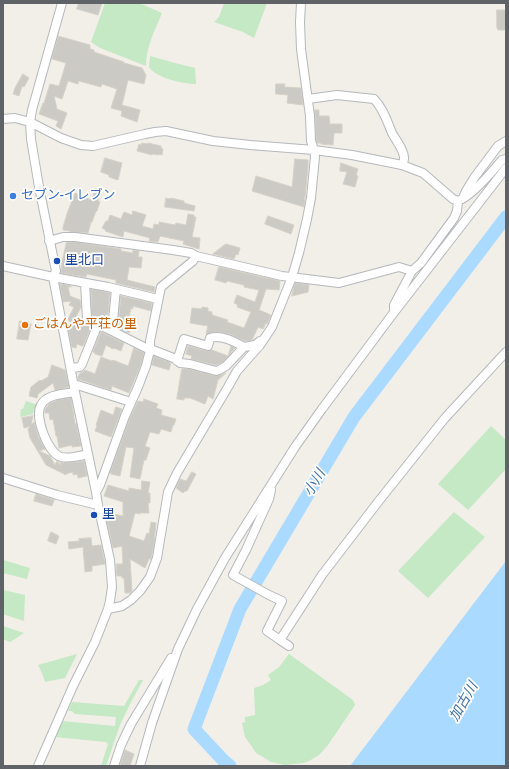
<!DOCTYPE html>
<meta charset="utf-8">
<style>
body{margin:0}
#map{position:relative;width:509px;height:769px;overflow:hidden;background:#f1efe8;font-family:"Archivo Narrow",sans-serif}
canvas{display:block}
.frame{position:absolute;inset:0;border:4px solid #5f6368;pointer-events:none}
</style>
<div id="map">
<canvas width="509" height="769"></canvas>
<div class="frame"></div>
</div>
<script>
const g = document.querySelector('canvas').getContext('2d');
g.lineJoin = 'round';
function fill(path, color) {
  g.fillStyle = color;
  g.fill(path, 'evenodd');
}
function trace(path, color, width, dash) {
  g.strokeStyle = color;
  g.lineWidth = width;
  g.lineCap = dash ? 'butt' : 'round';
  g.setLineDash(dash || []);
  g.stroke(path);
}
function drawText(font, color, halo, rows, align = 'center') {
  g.font = font + ' "Archivo Narrow","Noto Sans JP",sans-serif';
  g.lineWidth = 3.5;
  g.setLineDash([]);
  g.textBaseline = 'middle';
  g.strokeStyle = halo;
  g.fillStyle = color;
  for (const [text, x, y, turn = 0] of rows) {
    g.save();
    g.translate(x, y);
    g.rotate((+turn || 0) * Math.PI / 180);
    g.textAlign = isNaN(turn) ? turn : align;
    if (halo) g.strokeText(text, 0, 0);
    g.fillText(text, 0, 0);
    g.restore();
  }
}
fill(new Path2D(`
 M105,3H139L162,13C155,30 146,47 146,66L100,48L91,42Z
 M224,3H267L254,38L243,32L214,22L219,17Z
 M150,56L175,63L195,68L196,84C183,84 156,78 149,67Z
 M26,401L38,405L37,409H34L33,414L20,417L21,409H23Z
 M491,426L506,440V469L468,510L438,484Z
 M454,512L485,537L428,598L398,571Z
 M3,560L30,568L27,579L3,573Z
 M3,590L25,595L24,621L3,614Z
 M3,626L24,633L10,642L3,639Z
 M77,654L65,678L45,682L42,673L38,665Z
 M289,654L353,700L355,705L328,745L319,755L309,761L303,763L285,765L271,762L263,757L256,753L252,747L245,737L242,723L245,722V717L255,715L254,688L263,685L271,680L268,675L279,667Z
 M139,680H143L130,704L120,725L106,766H101L108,744L106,742L55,737L62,721L115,726L116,717L75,714L72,711H68L72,702L124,706Z`), '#c5e8c5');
fill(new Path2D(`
 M506,561V766H350Z`), '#aadaff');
trace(new Path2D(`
 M230,766L223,760L194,729L240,609L354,417L506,217`), '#aadaff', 13);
const building = new Path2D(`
 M79,3H102L98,15L77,9Z
 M497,10H506V29L505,30H498L497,28Z
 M58,36L90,45V49L94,50V52L124,62V63L142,68L146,75L144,84L128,80L122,105L140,110L137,122L121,116L122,111L111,108L117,89L102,84L101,87L79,81L78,84L68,81L62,99L54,96L57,109L67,113L61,129L56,126L58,121L39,114L43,103H44L50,84L59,86L66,63L52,59Z
 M23,74L29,78L24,87L22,86L19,96L13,94L15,88Z
 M276,84H285L284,87L301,88L303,105L287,103L288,95L276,94Z
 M315,110H319V116H329L330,124H342V133H334L333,145L321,144V143H317L316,140Z
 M142,143L147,144L148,143L161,146V148L163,149L162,155L159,154V155L152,154V155L137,151L139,144L141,145Z
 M105,158L122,163L118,180L109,177V175L101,172Z
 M295,159L308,160V167L304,207L252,191L256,176L292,187Z
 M341,163L358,169L356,175L358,176L355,187L343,184L347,172L340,171Z
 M96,188L102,190L98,201L100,202L97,211H96L92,222H91L88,233L70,232V231L63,230V227L68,211L75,193L91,200Z
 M166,198L170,199L171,198L184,201V203L195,206L194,211L165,207Z
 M133,211L146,215L142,226L153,229L154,224L159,225V222L175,225L176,223L186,225L188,214L194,215V217H196L192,237L200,238L199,249L183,244L184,241L160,236L158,242L149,241L150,238L124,231L123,237L105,231L106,230L102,228L106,221H108L110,215L121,219L124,212L132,215Z
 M268,216L294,225L291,234L265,224Z
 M67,242H75L121,249V251L133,253V250L139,251L138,257H142V260L141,268L129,267L127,280L155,287L154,292L116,283V280L87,274L86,277L61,273L62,262L66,244Z
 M226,244L240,248L238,255L236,254L234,259L213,254Z
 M219,267L280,281L279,290L266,289L259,310L271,315L267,324L266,323L263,329L258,327L252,340L245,341L230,334L220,332H213L206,334L208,326L190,323L192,308L202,309V307L208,308V311L212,312V315L228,320L227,322L244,328L251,312L237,307L238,305L234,303L237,295L255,302L259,290L244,287V285L227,281L226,283L215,280Z
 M295,283L309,285L308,292L292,296Z
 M60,284L71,286V287H68L70,296L80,300L81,307L76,317L82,319L84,324L91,327L83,346H82L77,344L76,348L72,347L68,327L70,322L68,319L74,307L69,305L71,301L63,302Z
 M91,289L110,293L107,323L92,315Z
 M121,296L152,303L151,311L133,306V309L131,308L127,327H131L129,333L118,328Z
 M20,321L31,324L28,340L17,339Z
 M101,332L124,343L121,351L114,348L113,349L106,345L102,356L95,354V353L93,352Z
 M188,346L206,351L212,350L228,356L231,346L235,348L223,362L216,365L191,359L192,356L186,354Z
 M134,348L144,353L141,364L129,393L112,386L111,390L78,379V377L80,373L83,372L85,370L95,374L101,357L112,361L113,360L128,366Z
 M154,356L171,363L169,370L152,365Z
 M52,365L65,370L69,387L55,390L53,383L38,394L37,398L29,396L31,387L40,380L41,381L48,377Z
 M182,369H189L215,376L221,375L226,373L218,380L213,399L208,396L205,404L190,398H184V400L177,399Z
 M71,398L75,424L76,423L81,446L72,447V445L59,448L57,436H56L53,419L50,420L49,413H45V411L46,408L50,403L58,400Z
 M144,399L158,404L156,408L162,410L161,415L176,419L174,425H173L171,432L161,429L159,434L150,432L145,446L150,448L146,460H144L140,479L130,477L134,448L126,447L120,476L111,474L112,473H110L130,418L138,401L143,402Z
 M116,407L122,409L111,437L95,431L97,426L96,425L101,410L113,415Z
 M33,416L31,425L34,422L38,436L45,449L39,451L50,456L55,465L57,461L61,466L60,462L71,463L84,461L87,476L78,478L77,474L73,475V472L66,474V475L46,465L30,438L28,429L31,426L24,428L22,418Z
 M192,472L196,474L187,491H185L183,493L176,488L180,479L186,481Z
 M142,481L150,482L148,493H150V503H148L149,513H140V514L135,513L129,536L144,541L147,533L149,534L151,522L156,523L154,544L151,559H149L145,568L130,559L132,591L130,593H125L124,578H122V576H117L116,564H123L122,546L113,548L105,512L123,516V502L104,496L108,485L129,491V488L141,490Z
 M36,494L54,500L52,506L34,501Z
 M51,532L59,536L56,544L48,541Z
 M91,538L92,546L101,545L105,564L92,566V571L85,572L83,547L69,549L68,542L79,541V539Z
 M125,750L134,754L130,766H120Z`);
fill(building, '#cccac5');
trace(building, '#d6d1c6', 1);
const minor = new Path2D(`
 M308,99L337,95L374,99C383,108 387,121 392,133C395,139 405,151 404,159C404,161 403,163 402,165
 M3,119L15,118L30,122L61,138L81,145L93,146L145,134L155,132L166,131L213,141L250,145L314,150L352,155L402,165L423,173L453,199L458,201
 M463,198L466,191L474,178L498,146L506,141
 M462,199C475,192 492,172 502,160L506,159
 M49,241L63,237H75L173,250L191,253L196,256L282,276L339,283L399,267L412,271
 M3,266L53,277L108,287L158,299
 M85,283L87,319L112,331L116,289
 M394,309V305L412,271L421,263L454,218L457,211L458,201
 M112,331L150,350H153L176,359L180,363L190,364L216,371L219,370L226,366L244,347L255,345L260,341
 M177,361L184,339L208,346L210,338C221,334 235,342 244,347
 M71,368L80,367L82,364L98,324
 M74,384L131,402
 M75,392C64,394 47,394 41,405C34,417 48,453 61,457C69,459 80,456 88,454
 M3,478L57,495L98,505
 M271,490L269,499L246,550L233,575L269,595L282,601L267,631L280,640L322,575L378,502L445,418L506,352
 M96,492L100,485L125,416L138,387L146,366L150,350V341L161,287L193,261L196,256
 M108,609L122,606L131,600L140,591L150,577L157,558L168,492L177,473L228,387L237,371L260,345L272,327L292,277L299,253L307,219L311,198L315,157L314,150L311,141L310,116L301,49L300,22L301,3
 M280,640L289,646
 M38,766L73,686L95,642L108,609L110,601L112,587L110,560L98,505L96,492L75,392L53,277L56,271L39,187L31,139L30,122L32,110L62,3
 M114,766L121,745L131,724L171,658
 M140,766L152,723L178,649L197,609L225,558L295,447L322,409L392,315L506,168`);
trace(minor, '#b5b8bc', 10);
trace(minor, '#fff', 8);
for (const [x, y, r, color] of [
 [13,196,4,"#3f7fe0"],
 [57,261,4,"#1a4fb4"],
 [25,325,4,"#e8710a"],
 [94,515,4,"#1a4fb4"]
]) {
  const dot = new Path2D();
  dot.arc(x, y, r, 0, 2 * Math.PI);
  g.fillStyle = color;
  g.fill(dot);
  trace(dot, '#fff', 1.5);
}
drawText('13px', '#366cbe', '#fff', [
 ["セブン-イレブン",21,196]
], 'left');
drawText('13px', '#164399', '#fff', [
 ["里北口",65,261],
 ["里",102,515]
], 'left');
drawText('13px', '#c56008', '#fff', [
 ["ごはんや平荘の里",33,325]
], 'left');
drawText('italic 14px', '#4174aa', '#fff', [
 ["小川",315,483,-59],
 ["加古川",464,702,-60]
]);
</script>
